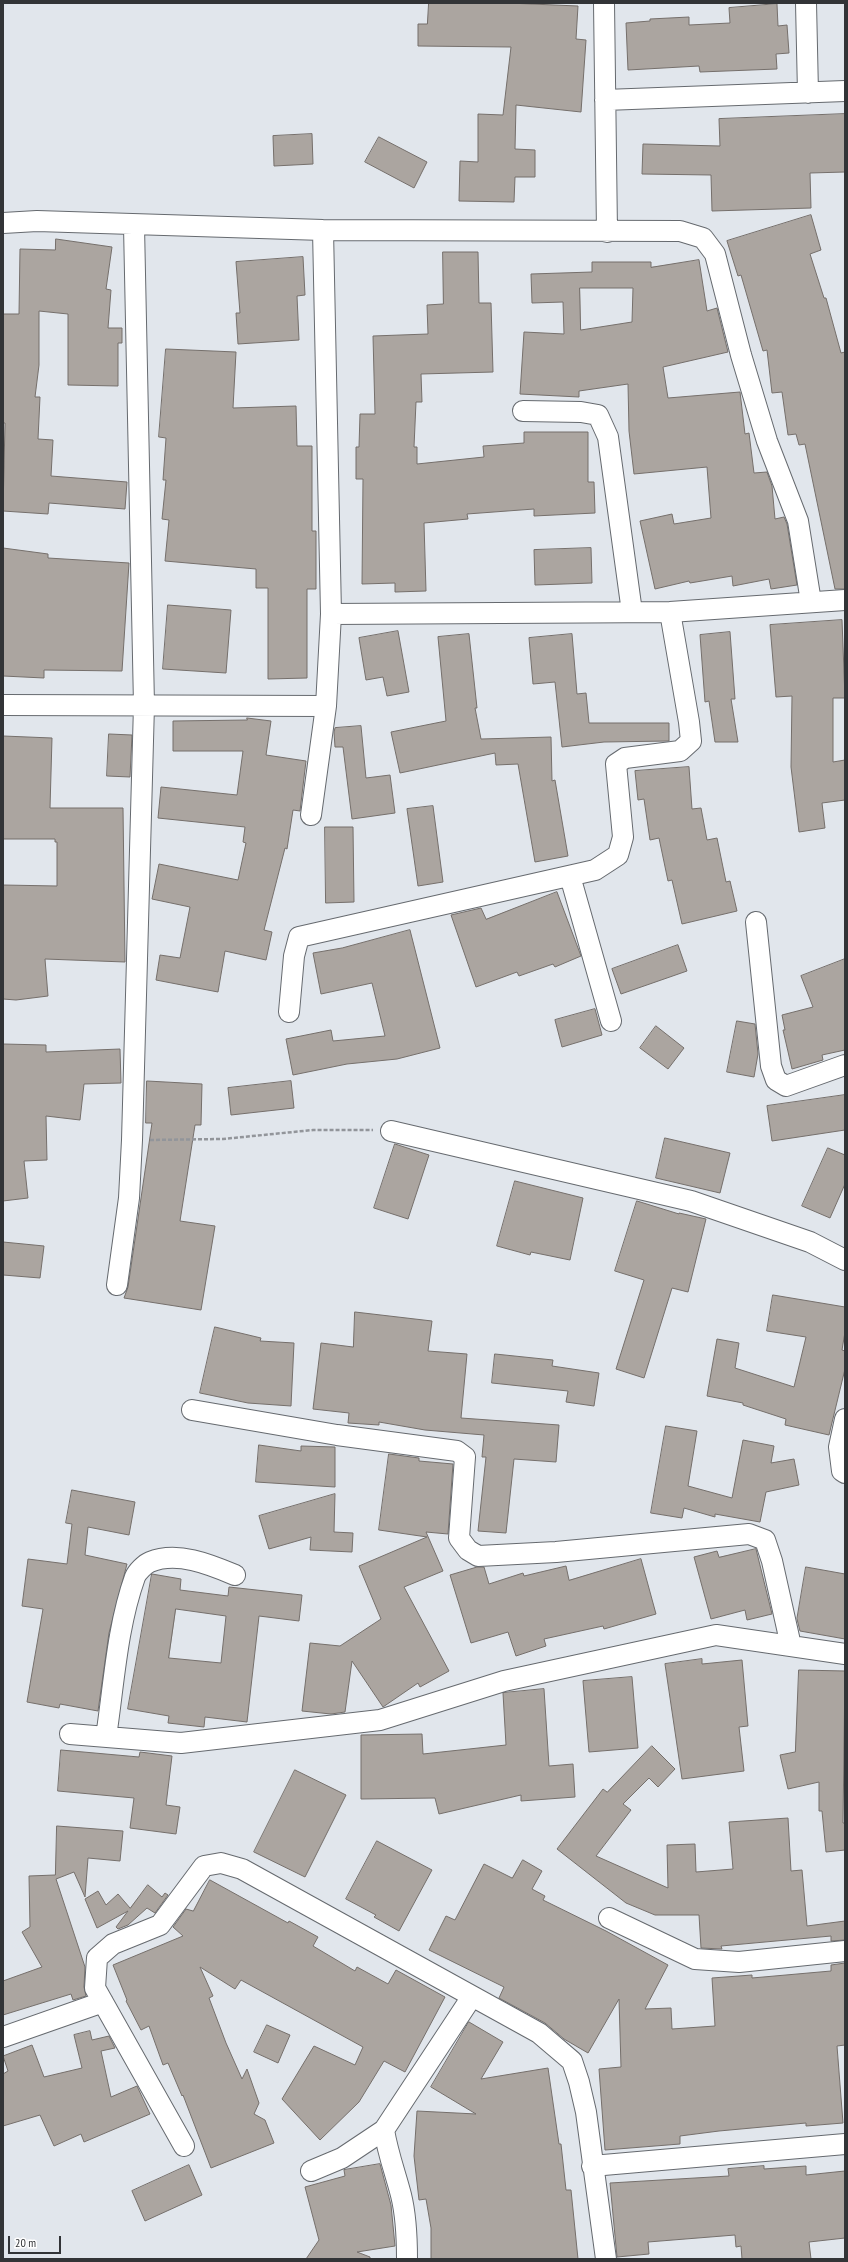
<!DOCTYPE html>
<style>
body{margin:0}
#map{position:relative;width:848px;height:2262px;overflow:hidden;background:#e1e6ec;font-family:"PT Sans Narrow",sans-serif}
canvas{display:block}
.frame{position:absolute;inset:0;border:4px solid #323437;pointer-events:none}
.scale{position:absolute;left:8px;top:2236px;width:53px;height:18px;box-sizing:border-box;border:2px solid #323437;border-top:0;padding-left:5px;font-size:12px;line-height:14px;white-space:nowrap;color:#323437;-webkit-text-stroke:3px #fff;paint-order:stroke}
</style>
<div id="map">
<canvas width="848" height="2262"></canvas>
<div class="frame"></div>
<div class="scale">20 m</div>
</div>
<script>
const g = document.querySelector('canvas').getContext('2d');
g.lineJoin = 'round';
function fill(path, color) {
  g.fillStyle = color;
  g.fill(path, 'evenodd');
}
function trace(path, color, width, dash) {
  g.strokeStyle = color;
  g.lineWidth = width;
  g.lineCap = dash ? 'butt' : 'round';
  g.setLineDash(dash || []);
  g.stroke(path);
}
const building = new Path2D(`
 M429,3H508L578,6L576,39L586,40L581,112L516,105L515,149L535,150V177H515L514,202L459,201L460,161L478,162V114L503,115L511,47L418,46V24H427Z
 M777,4L778,26L787,25L789,53L776,54L777,69L700,72L699,66L628,70L626,23L650,21V19L689,17V25L730,23L729,8Z
 M845,114V172L810,173L811,208L712,211L711,175L642,174L643,144L720,146L719,119Z
 M312,134L313,164L274,166L273,136Z
 M379,137L427,162L414,188L365,162Z
 M811,215L821,250L810,254L824,298H826L841,353L845,352V589H835L805,444L799,445L796,434L788,435L782,392L772,393L767,350L763,351L741,275L738,276L727,241Z
 M56,239L112,247L106,289L111,290L108,328H122V343H118V386L68,385V314L39,311V365L35,397H40L38,439L53,440L51,476L127,482L125,509L49,503L48,514L3,511L5,423H3V314H19L20,249L55,250Z
 M443,252H478L479,303H491L493,372L421,374L422,402H416L414,447H417V464L484,457L483,446L524,443V432H588V482H594L595,513L534,516V509L467,514L468,519L424,523L426,591L395,592V583L362,584L363,479H356V447H359L360,414H375L373,336L428,334L427,305L443,304Z
 M303,257L305,295L297,296L299,340L238,344L236,313H240L236,262Z
 M699,260L707,311L717,308L728,352L663,367L668,398L740,392L745,434L749,433L754,473L767,472L772,486L775,519L784,517L787,524L797,585L771,589L769,579L733,586L732,576L690,583L689,581L655,589L640,521L672,514L674,524L711,518L707,467L634,474L629,431L628,384L579,391V397L520,394L524,332L564,334L563,302L532,303L531,274L592,272V262H651V267ZM580,288H633L632,322L581,330Z
 M166,349L236,352L233,408L296,406L297,446H312V531H316V589H307V678L268,679V588H256V569L165,561L169,520L162,519L166,480H163L166,438L159,437Z
 M3,548L48,554V558L129,563L122,671L44,670V678L3,676Z
 M591,548L592,583L535,585L534,550Z
 M168,605L231,610L226,673L163,669Z
 M842,620L845,698H833V762L845,760V800L822,803L825,828L799,832L791,767L792,696L776,697L770,625Z
 M398,631L409,692L387,696L383,677L366,680L359,638Z
 M730,632L735,699H731L738,742H715L709,701L705,702L700,635Z
 M469,634L477,708H475L481,739L551,737L552,781L555,780L568,856L535,862L518,764L496,765L495,753L400,773L391,732L446,721L438,637Z
 M572,634L577,694L586,693L589,723H669V741L604,742L562,747L555,682L533,684L529,638Z
 M247,718L271,721L266,755L306,761L300,811L293,810L287,849L285,848L264,930L272,932L266,960L225,951L218,992L156,980L160,955L180,958L190,907L152,899L159,864L238,880L246,843L243,842L245,827L158,818L161,787L237,795L243,751H173V721L247,720Z
 M361,726L366,778L390,775L395,813L352,819L343,747H335L334,732L335,728Z
 M109,734L132,735L130,777L107,776Z
 M3,736L52,738L50,808H123L125,962L45,959L48,996L16,1000L3,999V885L57,886V842H55V839H3Z
 M689,767L692,809L701,808L707,840L717,838L726,882L730,881L737,911L682,924L672,880L668,881L659,838L650,840L644,799L638,800L635,771Z
 M433,806L443,882L418,886L407,809Z
 M325,827H353L354,902L326,903Z
 M557,892L581,956L555,967L553,964L519,976L517,972L476,987L451,915L481,908L486,919Z
 M410,930L440,1048L397,1059L347,1064L293,1075L286,1039L331,1030L333,1041L385,1036L372,983L321,994L313,953L342,948Z
 M678,945L687,971L621,994L612,969Z
 M845,959V1050L822,1055L823,1060L792,1069L783,1030H785L782,1015L813,1007L801,976Z
 M595,1009L602,1035L562,1047L555,1020Z
 M737,1021L755,1024L758,1054L754,1077L727,1072Z
 M656,1026L684,1048L668,1069L640,1048Z
 M3,1044L46,1045V1052L120,1049L121,1083L84,1084L80,1120L46,1116L47,1160L24,1161L28,1198L3,1201Z
 M147,1081L202,1084L201,1125H195L180,1221L215,1226L201,1310L124,1298L128,1287L152,1123H146Z
 M291,1081L294,1108L231,1115L228,1088Z
 M845,1095V1130L772,1141L767,1106Z
 M665,1138L730,1153L720,1193L656,1178Z
 M395,1144L429,1155L408,1219L374,1208Z
 M828,1148L845,1155V1184L830,1218L802,1206Z
 M515,1181L583,1198L570,1260L531,1252L530,1255L497,1246Z
 M637,1201L679,1214V1213L706,1219L688,1292L672,1288L644,1378L616,1369L644,1280L615,1271Z
 M3,1242L44,1246L40,1278L3,1275Z
 M773,1295L845,1307V1332L842,1350L845,1351V1369L829,1435L785,1425L786,1419L743,1405V1403L707,1396L717,1339L739,1343L735,1368L794,1387L806,1337L767,1331Z
 M355,1312L432,1321L428,1351L467,1354L461,1418L559,1425L556,1462L514,1459L506,1533L478,1531L486,1457H482L484,1435L425,1430L379,1422V1425L348,1423L349,1413L313,1409L321,1343L353,1347Z
 M215,1327L261,1338L260,1341L294,1343L291,1406L248,1403L200,1393Z
 M495,1354L553,1360L552,1366L599,1373L594,1406L566,1402L568,1391L492,1383Z
 M666,1426L697,1431L688,1486L732,1498L743,1440L774,1446L771,1463L794,1459L799,1485L766,1492L760,1522L715,1514V1517L684,1508L682,1518L651,1513Z
 M259,1445L301,1451V1446L335,1447V1487L256,1482Z
 M389,1454L419,1458V1461L453,1464L448,1534L426,1532L443,1571L404,1587L449,1671L420,1687L418,1683L383,1707L352,1661L345,1712L331,1714L302,1711L310,1643L340,1646L381,1619L359,1566L427,1537L379,1530Z
 M72,1490L135,1502L129,1535L88,1527L85,1555L127,1564L109,1633L98,1711L60,1704L59,1708L27,1702L43,1609L22,1606L28,1559L67,1564L72,1524L66,1523Z
 M335,1494L334,1532L353,1533L352,1552L310,1550L311,1537L269,1549L259,1516Z
 M756,1549L772,1614L747,1620L745,1610L711,1619L694,1557L717,1551L719,1557Z
 M641,1559L656,1614L604,1629L603,1626L544,1639L546,1646L516,1656L508,1632L471,1643L450,1575L477,1567H484L489,1584L523,1573L524,1576L566,1566L569,1580Z
 M806,1567L845,1574V1639L800,1631L797,1619Z
 M152,1574L181,1579L180,1590L228,1596L229,1587L302,1595L299,1621L259,1616L247,1722L205,1717L204,1727L168,1723L169,1716L128,1709ZM176,1609L226,1616L221,1663L169,1658Z
 M702,1659V1664L742,1660L748,1726L739,1727L744,1771L682,1779L665,1664Z
 M799,1670L845,1671L843,1823H845V1850L826,1852L822,1811H819V1782L788,1789L780,1755L795,1752Z
 M632,1677L638,1748L589,1752L583,1681Z
 M544,1689L549,1766L573,1764L575,1797L521,1801V1795L439,1814L435,1798L361,1799V1735L422,1734L423,1754L506,1745L503,1693Z
 M652,1746L675,1769L658,1787L649,1778L623,1804L631,1810L596,1856L668,1888L667,1845L695,1844L696,1872L733,1869L729,1822L788,1818L791,1871L802,1870L807,1926L845,1921V1940L831,1941V1936L721,1946L722,1949L701,1948L699,1915H655L626,1903L557,1849L603,1789L607,1792Z
 M61,1750L139,1757L140,1752L172,1756L166,1805L180,1807L176,1834L130,1828L134,1798L58,1791Z
 M295,1770L346,1795L305,1877L254,1852Z
 M57,1826L123,1831L120,1861L88,1858L85,1897L74,1872L56,1879L85,1967L84,1987L86,1996L73,2000L71,1994L3,2015V1981L42,1967L22,1932L30,1927L29,1876L55,1875Z
 M377,1841L432,1870L399,1931L374,1917L376,1915L346,1899Z
 M523,1860L542,1871L532,1889L545,1896L543,1900L606,1931L668,1965L645,2009L671,2008L672,2029L715,2026L712,1978L752,1975V1978L831,1971V1965L845,1963V2045L837,2046L843,2123L806,2126V2123L719,2131L680,2136V2144L605,2150L599,2069L621,2067L619,1999L588,2053L564,2039L545,2023L499,1998L504,1987L429,1950L446,1916L455,1920L484,1864L512,1878Z
 M210,1880L288,1923L289,1921L318,1937L313,1946L355,1971L357,1967L388,1984L396,1970L445,1997L405,2072L384,2061L359,2102L320,2140L282,2099L314,2046L355,2065L363,2047L241,1980L235,1989L200,1967L213,1996L209,1998L226,2043L242,2079L247,2069L259,2103L254,2114L265,2120L274,2143L211,2168L183,2095L182,2096L168,2063L163,2065L149,2026L141,2030L126,2001L127,2000L113,1965L183,1936L173,1927L186,1909L193,1911Z
 M148,1885L162,1897L165,1893L168,1895L155,1913L147,1908L128,1925L118,1929L116,1927L128,1911L97,1928L85,1899L98,1891L106,1905L118,1894L130,1908Z
 M469,2022L503,2042L481,2079L548,2068L559,2144H561L566,2190H571L578,2259H431V2228L426,2199L419,2200L414,2156L417,2111L476,2114L431,2087Z
 M267,2025L290,2035L278,2063L254,2052Z
 M90,2031L92,2040L109,2036L115,2048L101,2051L111,2097L137,2086L150,2114L84,2142L81,2134L54,2146L40,2115L3,2126V2074L8,2071L3,2056L32,2045L44,2077L82,2068L74,2035Z
 M380,2164L391,2205L395,2246L357,2252L370,2257V2259H306L319,2240L305,2187L345,2176L344,2170Z
 M189,2165L202,2195L145,2221L132,2191Z
 M764,2166V2169L806,2166V2175L845,2171V2238L809,2242L811,2259H742L741,2246L736,2247L735,2235L648,2242L649,2254L617,2257L610,2183L729,2176L728,2169Z`);
fill(building, '#aba5a0');
trace(building, '#756f6b', 1);
const minor = new Path2D(`
 M604,3L607,232
 M806,3L808,93
 M605,100L845,91
 M3,223L37,221L323,230L680,231L703,238L715,254L741,355L767,441L798,521L811,602
 M523,411L581,412L598,415L608,437L632,612
 M331,614L670,612L845,600
 M3,705L326,706
 M311,815L326,706L331,614L323,230
 M570,876L611,1021
 M756,922L771,1066L776,1080L786,1086L845,1065
 M289,1012L294,956L299,937L595,870L618,855L623,837L616,764L625,758L680,751L691,741L689,722L670,612
 M391,1131L691,1201L810,1242L845,1260
 M117,1285L129,1198L132,1140L144,705L134,226
 M192,1410L337,1435L457,1451L465,1457L459,1538L468,1550L478,1556L556,1552L749,1534L765,1540L772,1561L791,1646
 M845,1419L839,1447L842,1471L845,1473
 M70,1734L181,1743L380,1720L504,1681L716,1635L845,1654
 M106,1737C114,1684 117,1627 135,1577C137,1572 145,1564 150,1562C177,1551 209,1564 235,1575
 M609,1918L695,1959L739,1962L845,1951
 M3,2037L103,2002
 M184,2146L95,1988L97,1958L113,1944L160,1925L204,1866L221,1863L242,1869L539,2033L572,2061L579,2082L586,2112L606,2259
 M592,2166L845,2144
 M311,2171L342,2158L384,2130
 M407,2259C407,2238 406,2215 401,2195C395,2172 388,2154 384,2130L471,1998`);
trace(minor, '#666a6f', 22);
trace(new Path2D(`
 M150,1140L223,1139L313,1130H373`), '#92959a', 2.5, [4, 2]);
trace(minor, '#fff', 20);
</script>
